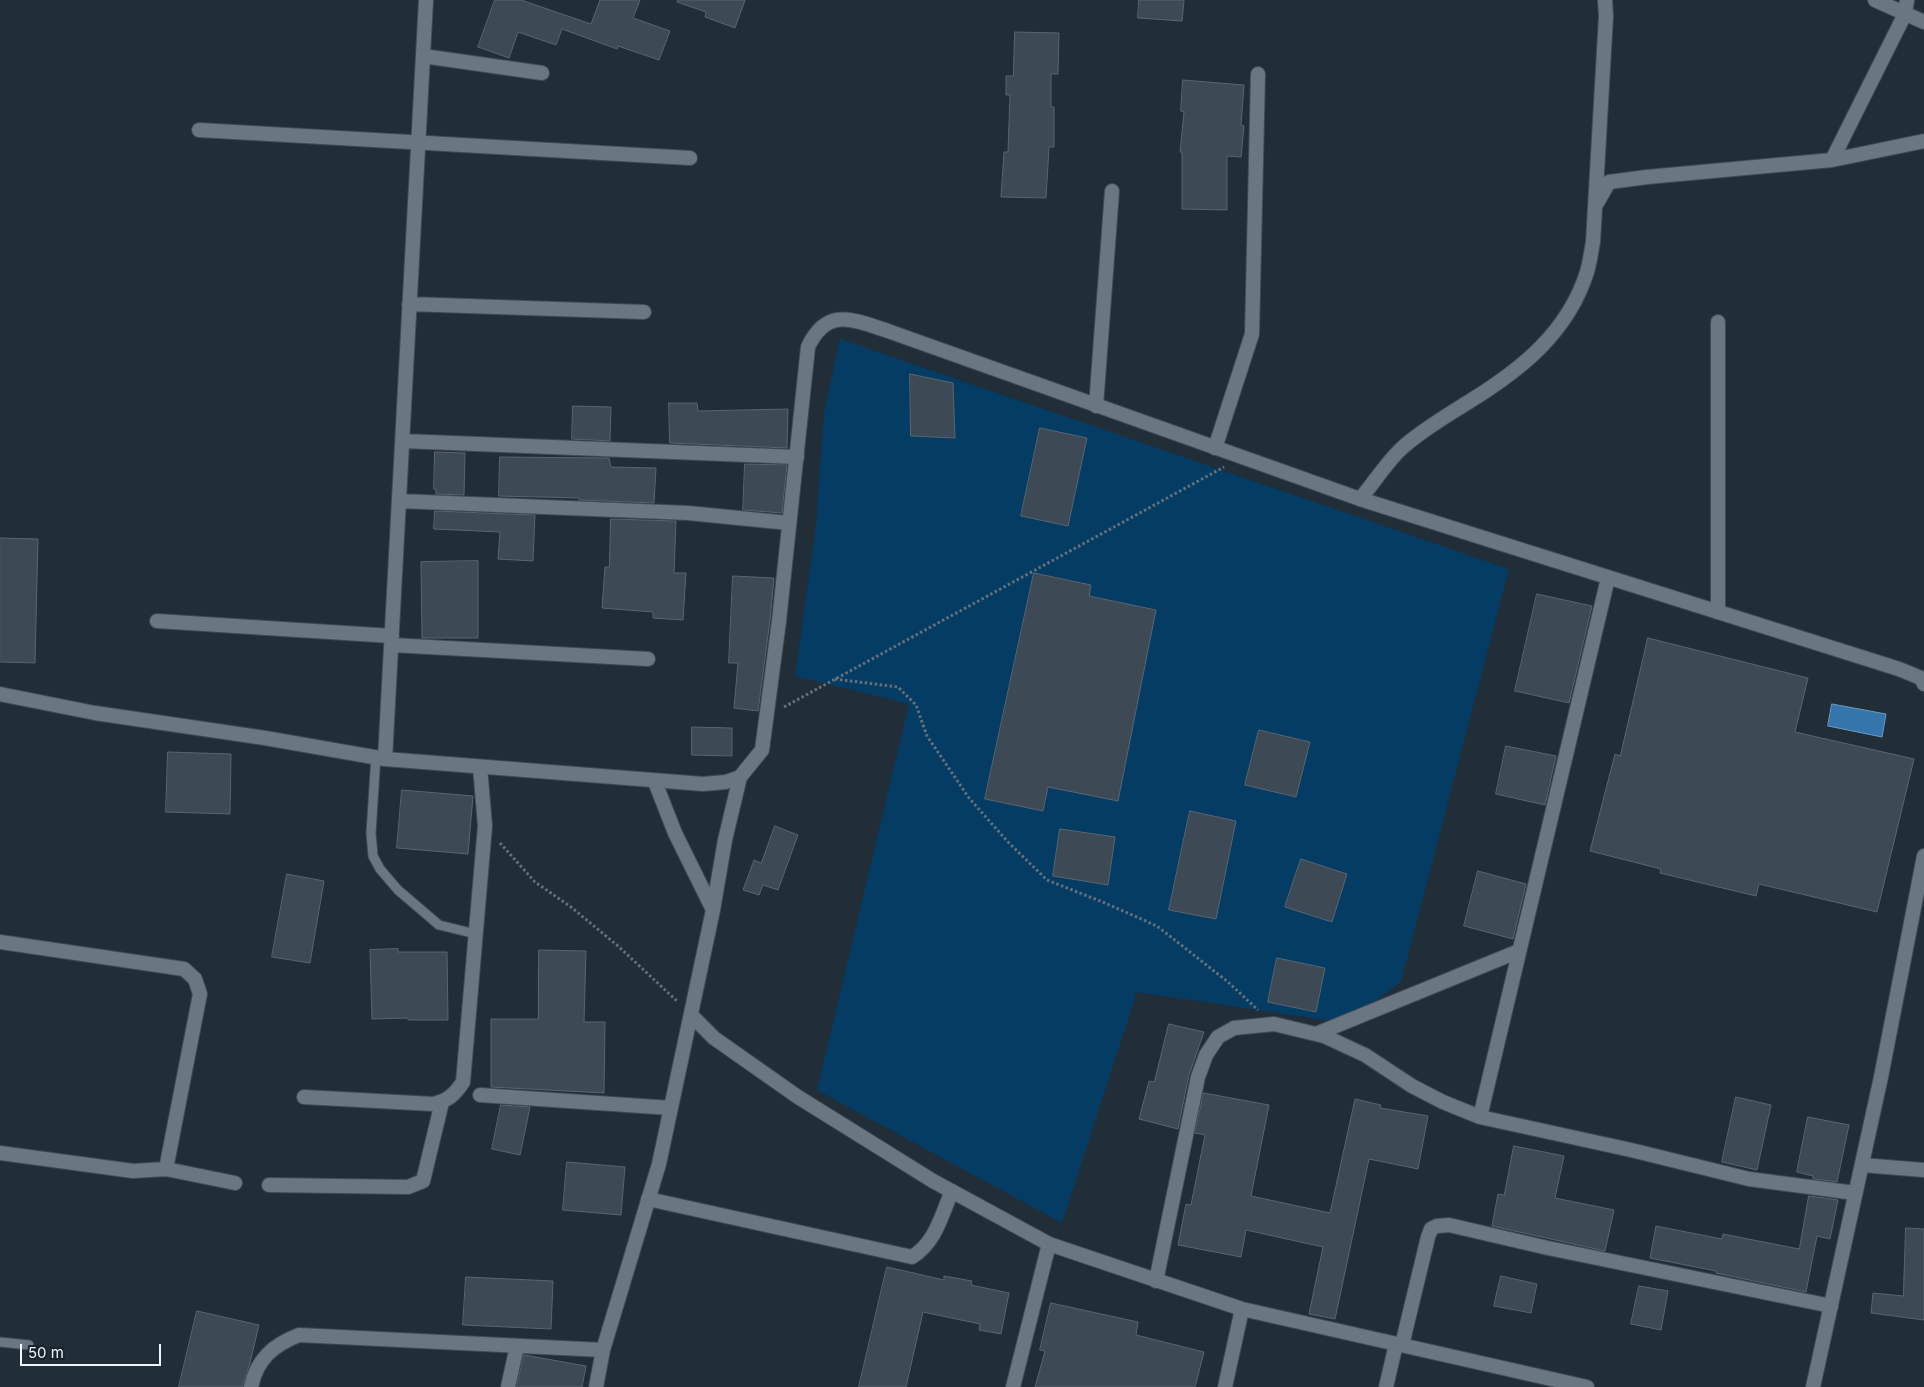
<!DOCTYPE html>
<style>
body{margin:0}
#map{position:relative;width:1924px;height:1387px;overflow:hidden;background:#212d37;font-family:Inter,sans-serif}
canvas{display:block}
.scale{position:absolute;left:20px;top:1344px;width:141px;height:22px;box-sizing:border-box;border:2px solid #eff6fd;border-top:0;padding-left:6px;font-size:15px;line-height:18px;white-space:nowrap;color:#eff6fd;-webkit-text-stroke:4px #18232d;paint-order:stroke}
</style>
<div id="map">
<canvas width="1924" height="1387"></canvas>
<div class="scale">50 m</div>
</div>
<script>
const g = document.querySelector('canvas').getContext('2d');
g.lineJoin = 'round';
function fill(path, color) {
  g.fillStyle = color;
  g.fill(path, 'evenodd');
}
function trace(path, color, width, dash) {
  g.strokeStyle = color;
  g.lineWidth = width;
  g.lineCap = dash ? 'butt' : 'round';
  g.setLineDash(dash || []);
  g.stroke(path);
}
fill(new Path2D(`
 M840,339L1509,569L1401,982L1345,1023L1137,992L1062,1223L817,1090L909,704L795,676L816,526L824,413Z`), '#053c63');
const water = new Path2D(`
 M1832,704L1886,714L1882,737L1828,726Z`);
fill(water, '#3476ac');
trace(water, '#6c9cc4', 1);
const building = new Path2D(`
 M495,0H521L591,24L600,0H640L633,18L670,31L659,60L618,46L617,49L562,29L556,45L518,32L509,58L478,47Z
 M678,0H745L735,28L705,17L706,12L677,2Z
 M1139,0H1184L1182,21L1138,18Z
 M1015,32L1059,33L1058,74H1051V107H1054V147H1049L1046,198L1001,197L1004,152H1008L1010,95H1006V76H1013Z
 M1183,80L1244,85L1241,125L1244,126L1241,157L1227,156V210L1182,209V152H1180L1184,112L1181,111Z
 M910,374L953,383L955,438L911,436Z
 M669,403H697L698,411L788,409L787,448L670,443Z
 M573,406L611,407L610,441L572,439Z
 M1040,428L1087,438L1068,526L1021,516Z
 M435,452L465,453L464,495L436,494V489H434Z
 M500,457L609,458L611,467L656,468L654,503L579,500V498L499,496Z
 M745,464L787,465L782,513L743,510Z
 M435,511L535,515L533,561L498,559L500,532L434,529Z
 M611,519L676,521L674,573H686L683,620L653,618V612L602,608L605,567H609Z
 M0,538L38,539L35,663L0,662Z
 M478,561V638H422L421,562Z
 M1034,573L1091,585L1089,596L1156,610L1118,801L1048,787L1043,811L985,799Z
 M733,576L774,578L770,620L758,711L734,708L738,663H729Z
 M1537,594L1592,606L1569,703L1515,691Z
 M1648,638L1808,678L1795,732L1914,759L1877,912L1759,884L1756,896L1660,873L1661,869L1590,851L1615,754L1620,756Z
 M692,727L732,728V756L692,755Z
 M1259,730L1310,742L1296,797L1245,785Z
 M1506,746L1556,756L1545,805L1496,794Z
 M168,752L231,754L230,814L166,812Z
 M402,790L473,796L468,854L397,848Z
 M1190,811L1236,821L1216,919L1169,910Z
 M775,826L798,835L778,890L763,885L759,895L743,890L754,860L761,863Z
 M1060,829L1115,837L1108,885L1053,876Z
 M1301,859L1347,874L1332,922L1285,907Z
 M1478,871L1526,884L1513,939L1464,926Z
 M287,874L324,881L310,963L272,957Z
 M398,949V952H447L448,1020H408V1018L372,1019L370,950Z
 M539,950L586,951L584,1022H605L604,1093L491,1087V1019H538Z
 M1277,958L1325,968L1316,1012L1268,1002Z
 M1169,1024L1204,1032L1189,1075L1178,1129L1139,1119L1149,1081L1154,1082Z
 M1204,1093L1269,1105L1251,1196L1330,1213L1355,1099L1381,1105L1380,1108L1428,1116L1418,1169L1369,1159L1335,1319L1309,1314L1323,1247L1246,1230L1241,1257L1178,1245L1186,1204L1191,1205L1205,1135L1195,1133Z
 M1736,1097L1771,1105L1757,1170L1722,1162Z
 M501,1105L530,1107L520,1155L492,1149Z
 M1808,1117L1849,1125L1837,1182L1813,1179V1176L1797,1172Z
 M1514,1146L1564,1156L1555,1198L1614,1210L1605,1251L1492,1226L1498,1194L1504,1195Z
 M567,1162L625,1167L621,1215L563,1210Z
 M1809,1196L1838,1200L1830,1239L1817,1236L1806,1292L1716,1273V1271L1650,1258L1656,1226L1722,1239L1723,1234L1799,1249Z
 M1906,1228L1924,1229V1320L1871,1313L1873,1293L1903,1296Z
 M887,1267L944,1280V1276L972,1281L971,1285L1009,1293L1001,1334L979,1330L980,1324L923,1312L906,1387H859Z
 M1501,1276L1537,1284L1531,1313L1494,1306Z
 M466,1277L553,1281L551,1329L463,1325Z
 M1639,1286L1668,1291L1661,1330L1631,1324Z
 M1051,1303L1138,1322L1136,1335L1204,1352L1195,1387H1035L1045,1351L1040,1350Z
 M197,1311L259,1325L250,1363L242,1387H179Z
 M524,1355L586,1366L582,1387H517Z`);
fill(building, '#3d4954');
trace(building, '#596571', 1);
const service = new Path2D(`
 M376,756L371,833L373,856L380,869L398,890L439,925L476,934
 M0,1342L29,1345`);
const minor = new Path2D(`
 M1875,0L1924,22
 M423,56L542,73
 M199,130L690,158
 M1832,160L1905,14L1907,0
 M1597,203L1609,182L1647,177L1832,160L1924,141
 M409,304L644,312
 M1096,406L1112,191
 M403,441L797,457
 M1215,448L1252,334L1258,74
 M1360,499C1374,483 1386,463 1401,449C1420,431 1448,415 1470,401C1522,369 1568,332 1587,272C1590,262 1591,252 1593,242L1606,16L1605,0
 M400,501L688,513L789,523
 M1718,612V322
 M157,621L392,636
 M392,645L648,659
 M385,759L426,0
 M655,782L675,833L713,910
 M0,942L184,969L195,979L200,994L166,1169
 M691,1015L714,1038L798,1097L933,1181L1049,1244L1242,1309L1587,1387
 M1316,1034L1519,951
 M480,1095L671,1108
 M304,1097L433,1104C448,1101 455,1094 463,1082L485,826L480,767
 M1480,1117L1608,578
 M0,1153L133,1171L166,1169L235,1183
 M1862,1165L1924,1170
 M269,1185L408,1187L423,1181L442,1102
 M648,1199L912,1257C936,1242 941,1216 952,1191
 M1156,1281L1198,1077L1206,1055L1218,1037L1234,1028L1274,1024L1324,1036L1365,1055L1412,1086L1443,1102L1480,1117L1631,1150L1749,1179L1855,1193
 M1402,1345L1428,1237L1431,1229L1437,1226L1449,1225L1548,1248L1831,1306
 M251,1387C257,1359 273,1345 299,1335L603,1350
 M508,1387L517,1346
 M596,1387L603,1350L659,1164L713,910L725,840L740,777
 M1013,1387L1049,1244
 M1225,1387L1242,1309
 M1386,1387L1396,1344`);
const tertiary = new Path2D(`
 M0,694L95,713L265,738L385,759L703,784L726,782L740,777L762,750L779,621L808,347C827,306 854,320 888,331L1360,499L1899,669L1921,678L1924,684
 M1813,1387L1881,1077L1924,856`);
trace(service, '#414b54', 11);
trace(minor, '#414b54', 16);
trace(tertiary, '#414b54', 16);
trace(new Path2D(`
 M835,679L898,687L916,705L927,736L969,798L1008,842L1047,880L1105,903L1157,926L1228,982L1258,1010
 M784,707L1224,467
 M500,843L535,882L571,907L618,946L678,1002`), '#667079', 3, [2.5, 2.5]);
trace(service, '#6a7783', 9);
trace(minor, '#6a7783', 14);
trace(tertiary, '#6a7783', 14);
</script>
